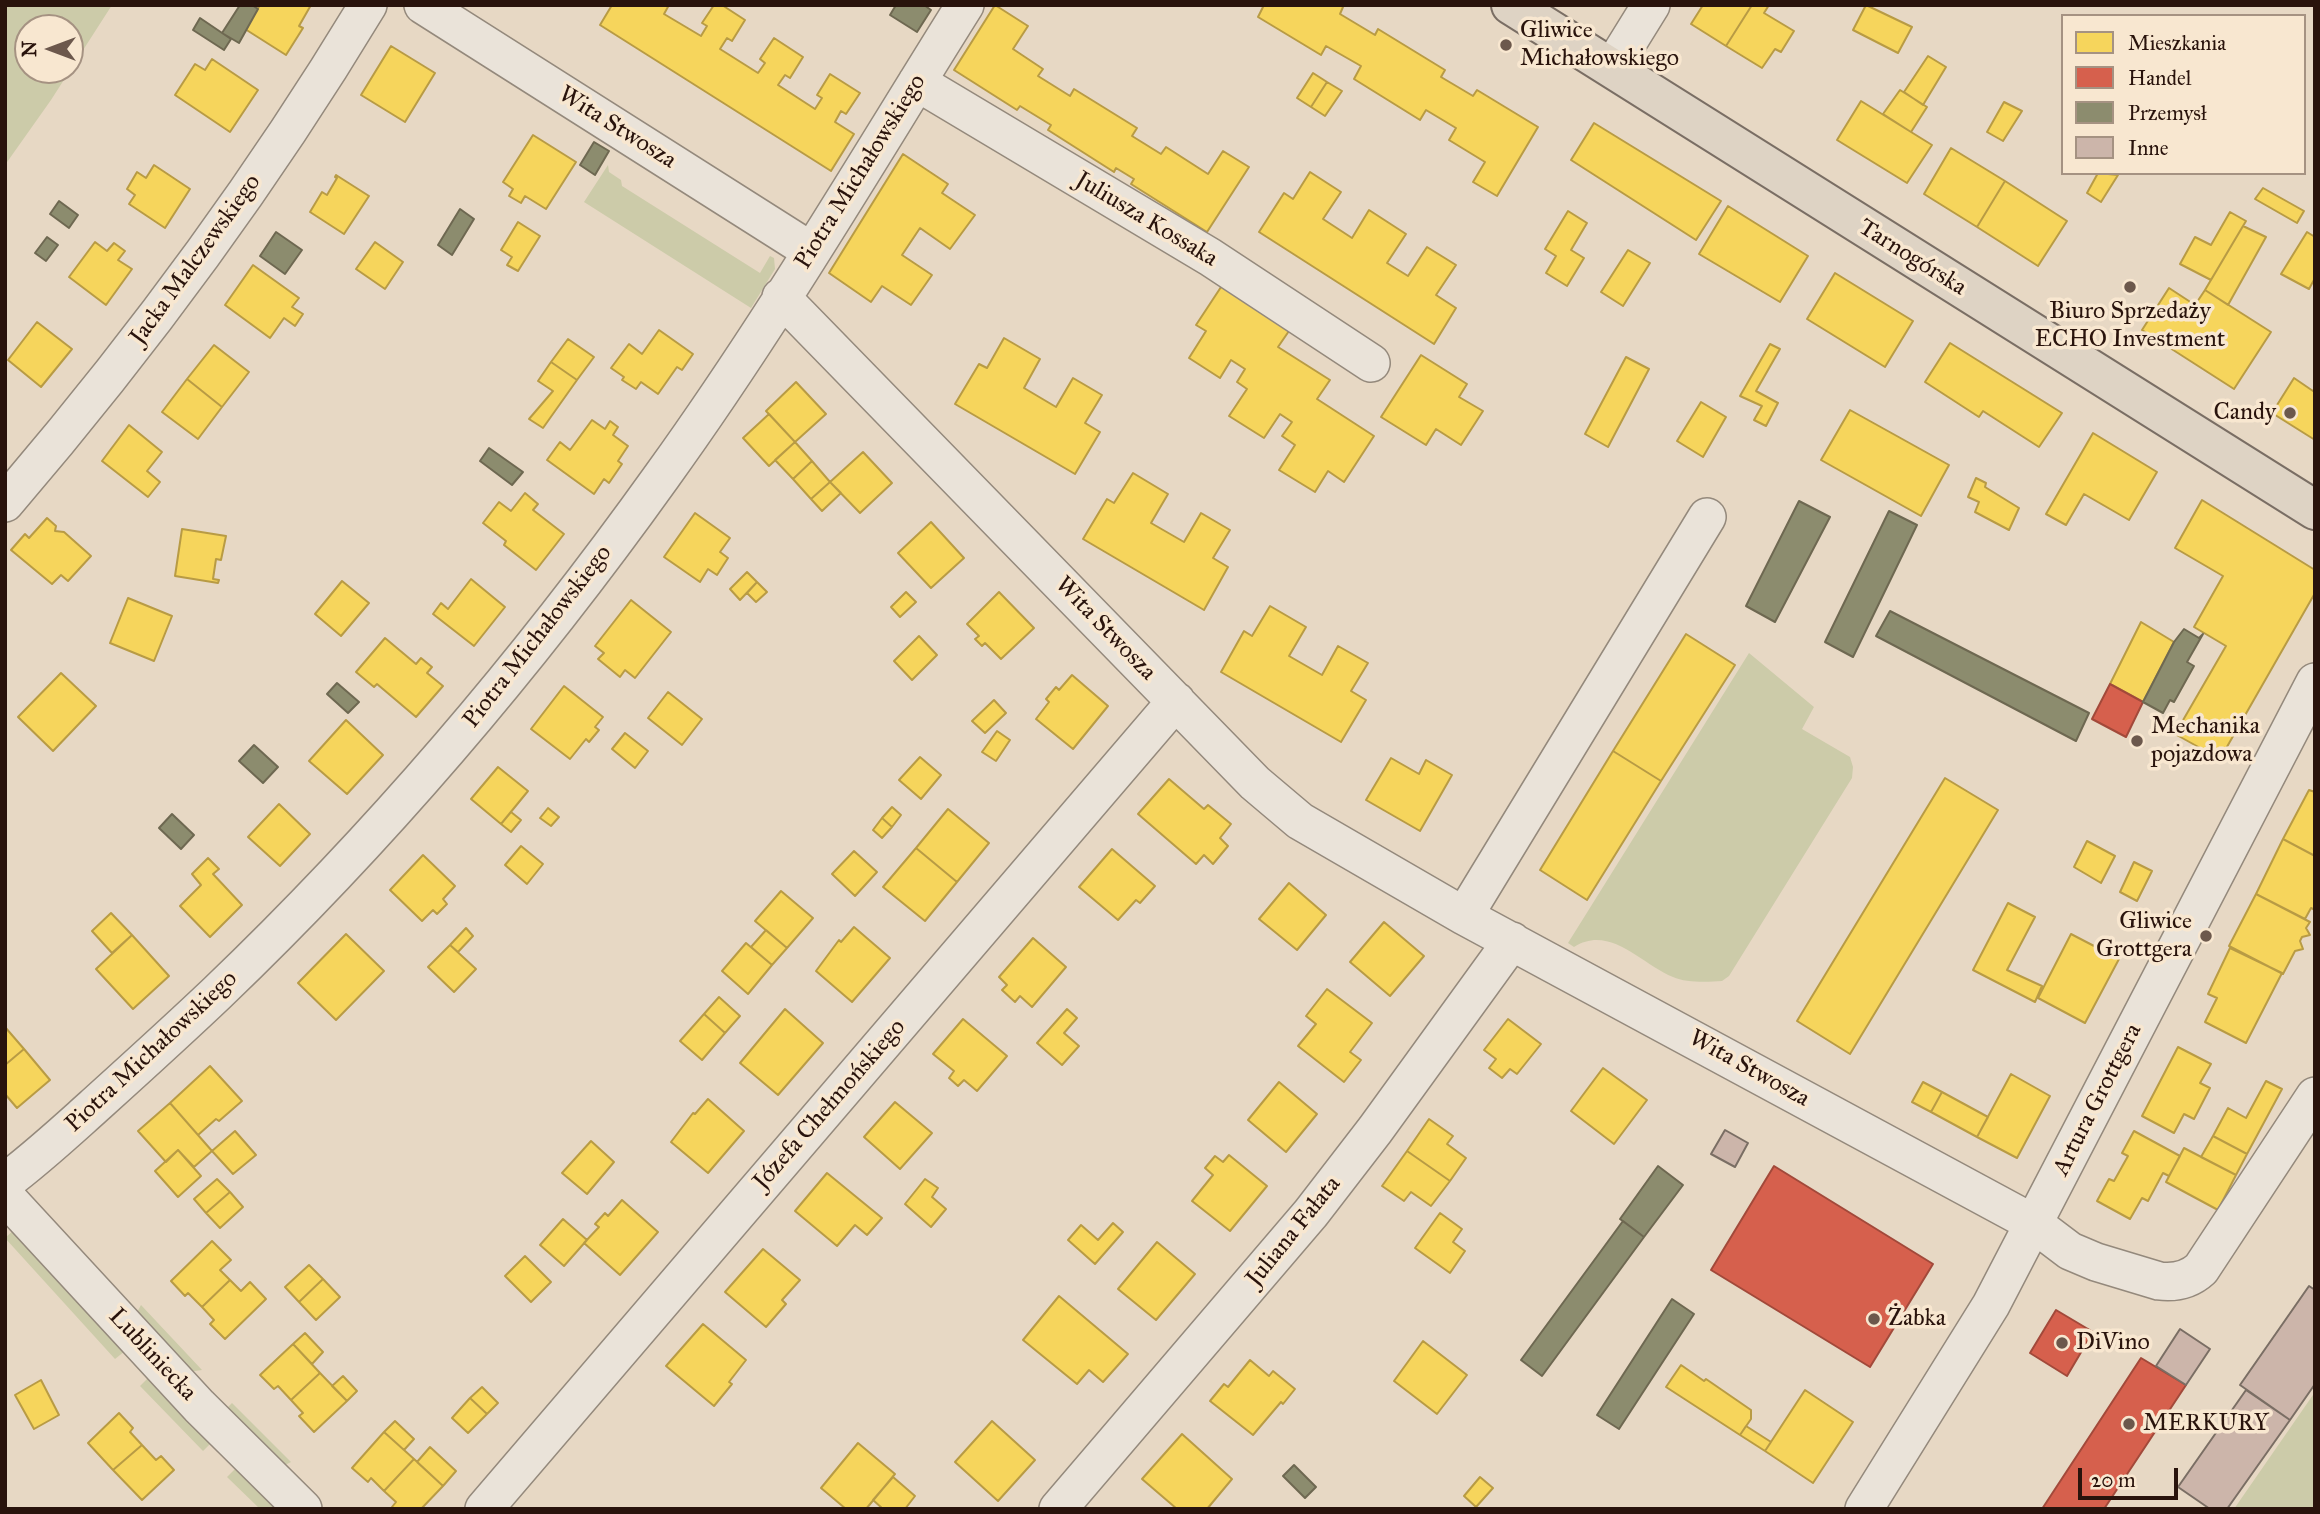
<!DOCTYPE html>
<meta charset="utf-8">
<style>
body{margin:0}
#map{position:relative;width:2320px;height:1514px;overflow:hidden;background:#e7d8c4;font-family:"IM FELL Great Primer",serif}
canvas{display:block}
.frame{position:absolute;inset:0;border:7px solid #29130c;pointer-events:none}
.legend{position:absolute;left:2061px;top:14px;width:245px;height:161px;box-sizing:border-box;background:#f8e7d0;border:2px solid #a59282;margin:0;padding:9px 12px;list-style:none;font-size:21px;color:#29130c}
.legend li{display:flex;align-items:center;gap:14px;height:35px}
.legend b{width:35px;border:2px solid #a59282}
.north{position:absolute;left:14px;top:14px;width:70px;height:70px;box-sizing:border-box;background:#f8e7d0;border:2px solid #a59282;border-radius:50%;rotate:270deg;font-size:19px;font-weight:700;line-height:28px;text-align:center;color:#29130c}
.north::after{content:'';display:block;margin:auto;width:24px;height:32px;background:#6c584c;clip-path:polygon(50% 0,100% 100%,50% 72%,0 100%)}
.scale{position:absolute;left:2078px;top:1468px;width:100px;height:32px;box-sizing:border-box;border:4px solid #29130c;border-top:0;padding-left:9px;font-size:21px;line-height:24px;white-space:nowrap;color:#29130c;-webkit-text-stroke:5px #f8e7d0;paint-order:stroke}
</style>
<div id="map">
<canvas width="2320" height="1514"></canvas>
<div class="frame"></div>
<ul class="legend">
<li><b style="height:19px;background:#f6d55c"></b>Mieszkania</li>
<li><b style="height:19px;background:#d6604d"></b>Handel</li>
<li><b style="height:19px;background:#8c8c6e"></b>Przemysł</li>
<li><b style="height:19px;background:#ccb5aa"></b>Inne</li>
</ul>
<div class="north">N</div>
<div class="scale">20 m</div>
</div>
<script>
const g = document.querySelector('canvas').getContext('2d');
g.lineJoin = 'round';
function fill(path, color) {
  g.fillStyle = color;
  g.fill(path, 'evenodd');
}
function trace(path, color, width, dash) {
  g.strokeStyle = color;
  g.lineWidth = width;
  g.lineCap = dash ? 'butt' : 'round';
  g.setLineDash(dash || []);
  g.stroke(path);
}
function drawText(font, color, halo, rows, align = 'center') {
  g.font = font + ' "IM FELL Great Primer",serif';
  g.lineWidth = 7;
  g.setLineDash([]);
  g.textBaseline = 'middle';
  g.strokeStyle = halo;
  g.fillStyle = color;
  for (const [text, x, y, turn = 0] of rows) {
    g.save();
    g.translate(x, y);
    g.rotate((+turn || 0) * Math.PI / 180);
    g.textAlign = isNaN(turn) ? turn : align;
    if (halo) g.strokeText(text, 0, 0);
    g.fillText(text, 0, 0);
    g.restore();
  }
}
fill(new Path2D(`
 M5,5H112L51,100L5,165ZM70,28V70H28V28Z
 M608,165L609,172L621,180L622,186L760,273L770,256L774,258L775,269L751,308L584,202Z
 M1749,653L1814,707L1802,729L1850,757L1853,767L1852,778L1729,976L1722,981C1708,982 1686,983 1673,977C1641,964 1610,924 1574,947L1568,943Z
 M15,1229L125,1351L115,1359L5,1238Z
 M141,1305L202,1370L188,1372L135,1316Z
 M149,1377L212,1442L203,1451L140,1386Z
 M2315,1392V1509H2234Z
 M232,1403L291,1462L281,1467L225,1410Z
 M237,1467L280,1509H260L227,1477Z`), '#cccba9');
const homes = new Path2D(`
 M260,5H311L299,26L303,28L286,55L245,29Z
 M612,5H669L664,14L701,36L707,26L702,23L714,5H722L745,20L732,41L727,38L720,49L758,73L765,63L760,59L774,38L803,57L790,78L785,75L778,85L815,109L822,98L817,95L830,74L860,93L846,114L841,111L835,122L854,134L831,171L600,25Z
 M995,5L1028,26L1013,49L1043,69L1038,76L1070,96L1074,89L1137,128L1132,136L1161,154L1166,147L1208,174L1223,151L1249,167L1207,232L1131,184L1134,179L1116,168L1114,172L1048,130L1051,125L1020,106L1017,110L954,70Z
 M1264,5H1340L1343,7L1340,14L1375,35L1378,29L1445,70L1441,77L1473,96L1477,90L1538,127L1497,196L1473,182L1485,162L1449,140L1456,128L1426,110L1420,120L1354,79L1361,66L1326,46L1321,55L1258,17Z
 M1703,5H1752L1726,46L1691,24Z
 M1752,5H1769L1764,13L1794,31L1781,52L1775,49L1762,68L1726,46Z
 M1866,5L1912,27L1898,53L1853,30Z
 M391,46L435,73L405,122L361,95Z
 M1928,56L1946,67L1923,105L1904,92Z
 M212,59L258,90L230,132L175,95L195,64L205,70Z
 M1313,73L1327,82L1311,107L1297,98Z
 M1327,82L1342,91L1325,116L1311,107Z
 M1900,90L1927,107L1911,132L1883,114Z
 M1861,101L1932,145L1907,183L1837,140Z
 M2004,102L2022,111L2003,141L1987,132Z
 M1594,123L1721,201L1696,240L1571,160Z
 M533,135L576,162L546,209L525,196L521,203L509,196L513,189L503,182Z
 M1951,148L2005,181L1977,227L1924,194Z
 M903,154L948,184L942,193L975,215L950,249L920,228L902,255L932,275L911,305L882,286L871,302L829,273Z
 M154,165L190,189L165,228L129,204L135,195L127,189L137,172L146,178Z
 M1310,172L1341,192L1323,219L1352,238L1369,210L1406,234L1387,263L1408,276L1427,247L1456,265L1436,295L1456,308L1434,344L1259,232L1284,193L1293,199Z
 M2098,173L2118,175L2101,202L2087,193Z
 M336,175L369,196L344,234L310,212L322,192L327,195L337,178L335,177Z
 M2005,181L2067,221L2038,266L1977,227Z
 M2263,188L2304,211L2297,223L2255,199Z
 M1728,206L1808,256L1780,302L1699,254Z
 M1568,211L1587,223L1571,250L1584,258L1567,286L1546,273L1556,256L1545,249Z
 M2230,212L2246,221L2211,280L2180,264L2195,237L2211,245Z
 M518,222L540,236L518,271L507,265L512,257L501,250Z
 M2243,226L2266,237L2228,305L2205,290Z
 M2307,232L2315,237V278L2309,289L2281,274Z
 M95,242L107,251L114,243L125,251L118,260L132,269L106,305L69,277Z
 M375,242L403,262L385,289L356,269Z
 M1628,250L1650,263L1623,306L1601,292Z
 M253,265L299,298L292,307L303,314L295,326L284,318L270,338L225,305Z
 M1835,273L1913,321L1885,367L1807,319Z
 M1223,284L1291,328L1278,347L1330,380L1317,399L1374,436L1344,482L1328,471L1315,492L1279,470L1295,445L1282,436L1292,422L1280,414L1264,438L1229,416L1247,389L1237,382L1245,369L1231,360L1220,378L1189,358L1206,331L1196,325Z
 M2169,288L2195,305L2205,290L2271,332L2234,389L2142,330Z
 M37,322L72,349L41,387L8,360Z
 M659,330L693,354L682,370L677,367L658,394L641,382L636,389L622,380L624,377L611,368L629,344L642,354Z
 M1004,338L1040,359L1024,388L1056,407L1073,378L1102,395L1085,423L1100,432L1075,474L955,404L979,364L987,368Z
 M568,339L594,357L577,380L551,362Z
 M1950,343L2062,413L2039,447L1983,411L1979,417L1925,382Z
 M1770,344L1780,349L1756,391L1778,403L1766,426L1754,420L1762,406L1740,396Z
 M214,345L249,372L222,407L187,379Z
 M1421,355L1467,384L1459,397L1483,411L1461,445L1436,429L1426,445L1381,417Z
 M1626,357L1649,369L1608,447L1585,434Z
 M551,362L577,380L543,428L529,419L553,391L538,381Z
 M2294,378L2313,391L2315,388V440L2272,413Z
 M187,379L222,407L198,439L162,412Z
 M796,382L826,414L795,442L766,411Z
 M1701,402L1726,417L1703,457L1677,441Z
 M1850,410L1949,465L1921,516L1821,460Z
 M769,414L795,442L769,466L743,438Z
 M592,420L605,429L610,421L618,427L613,435L628,446L618,461L622,464L609,483L604,479L594,494L547,460L560,442L570,450Z
 M129,425L162,452L147,471L160,482L148,497L102,461Z
 M2093,433L2157,472L2129,520L2084,494L2066,525L2046,514Z
 M795,442L812,461L793,479L775,460Z
 M863,452L892,483L860,513L830,482Z
 M812,461L830,482L811,499L793,479Z
 M1133,473L1168,494L1151,523L1184,542L1201,513L1230,530L1213,558L1228,567L1204,610L1083,539L1107,499L1114,503Z
 M1976,478L1986,483L1985,487L2019,508L2009,530L1975,512L1979,502L1968,497Z
 M830,482L841,493L822,511L811,499Z
 M525,493L538,504L533,510L564,534L536,570L504,545L506,541L483,523L499,502L511,511Z
 M2202,500L2315,570V593L2220,759L2175,734L2226,646L2194,627L2223,576L2175,548Z
 M695,513L730,538L720,552L728,558L717,575L708,569L700,582L664,557Z
 M47,518L56,526L55,531L64,532L91,556L68,581L61,575L52,584L11,550L25,534L29,538Z
 M931,522L964,558L931,588L898,553Z
 M182,529L226,536L221,560L216,559L213,579L219,580L218,583L175,576Z
 M747,572L757,582L740,600L730,589Z
 M471,579L505,607L474,646L433,614L441,603L448,609Z
 M342,581L369,603L341,636L315,614Z
 M757,582L767,592L756,602L747,593Z
 M906,592L916,602L900,617L891,607Z
 M999,592L1034,628L1001,659L985,643L982,646L975,639L979,636L967,624Z
 M128,598L172,616L154,661L110,643Z
 M631,600L671,632L635,678L625,670L620,677L598,659L604,653L595,646Z
 M1270,606L1306,627L1289,656L1322,675L1338,646L1368,663L1351,691L1366,700L1341,742L1221,672L1244,631L1252,636Z
 M2141,622L2174,642L2143,702L2110,684Z
 M1686,634L1735,665L1661,781L1613,751Z
 M919,636L937,655L912,680L894,661Z
 M385,638L416,664L421,658L432,667L427,673L443,686L416,717L377,684L374,687L356,672Z
 M61,673L96,706L53,751L18,717Z
 M1072,675L1108,706L1073,749L1036,719L1049,702L1046,699L1056,687L1059,690Z
 M564,686L603,717L595,727L599,730L589,742L586,739L570,759L531,729Z
 M668,692L702,719L682,745L648,718Z
 M994,700L1006,713L985,733L972,721Z
 M346,720L383,755L347,794L309,761Z
 M997,731L1010,740L996,761L982,752Z
 M625,733L648,751L635,768L612,749Z
 M1613,751L1661,781L1587,900L1540,870Z
 M920,757L941,775L921,799L899,780Z
 M1391,758L1419,774L1426,760L1452,775L1420,831L1366,800Z
 M498,767L528,791L501,824L471,799Z
 M1945,778L1998,810L1850,1054L1797,1021Z
 M1169,779L1204,809L1208,805L1231,824L1220,838L1228,846L1213,864L1204,855L1196,864L1138,814Z
 M2309,790L2315,792V856L2283,839Z
 M279,804L310,834L280,866L248,837Z
 M892,807L901,815L892,827L882,818Z
 M548,808L559,817L551,826L540,818Z
 M948,809L989,843L957,882L916,848Z
 M511,812L521,820L511,832L501,824Z
 M882,818L892,827L882,838L873,830Z
 M2283,839L2315,856V910L2311,908L2305,919L2256,894Z
 M2087,841L2115,856L2101,883L2074,867Z
 M521,846L543,864L527,884L505,865Z
 M916,848L957,882L925,921L883,887Z
 M1112,849L1155,886L1140,903L1136,900L1118,920L1079,887Z
 M854,851L877,872L855,896L832,874Z
 M423,855L455,886L443,899L447,904L437,914L433,910L422,921L390,890Z
 M208,858L219,869L213,874L242,905L210,937L180,906L201,885L192,874Z
 M2134,862L2152,871L2137,901L2120,892Z
 M1289,883L1326,915L1297,950L1259,919Z
 M781,891L813,918L787,948L755,921Z
 M2256,894L2310,922L2306,928L2310,935L2302,937L2300,941L2303,949L2295,951L2283,974L2229,946Z
 M2008,903L2035,917L2007,970L2042,986L2035,1002L1973,970Z
 M111,913L132,935L112,953L92,931Z
 M1384,922L1424,956L1390,996L1350,962Z
 M854,927L890,958L852,1002L816,971L839,940L841,942Z
 M466,928L473,936L458,952L450,945Z
 M766,930L787,948L772,965L751,947Z
 M346,934L384,971L336,1020L298,983Z
 M2071,934L2119,959L2085,1023L2038,998Z
 M132,935L169,976L133,1009L96,969Z
 M1033,938L1066,967L1032,1007L1020,996L1015,1002L1002,990L1007,985L999,977Z
 M746,943L772,965L748,994L722,971Z
 M450,945L476,969L454,992L428,967Z
 M2230,948L2282,973L2246,1043L2205,1022L2217,998L2208,994Z
 M1327,989L1372,1023L1350,1052L1361,1060L1344,1082L1298,1046L1316,1024L1306,1016Z
 M719,997L740,1016L725,1033L704,1014Z
 M785,1009L823,1043L778,1095L740,1063Z
 M1067,1009L1077,1018L1064,1033L1079,1046L1062,1065L1037,1043Z
 M704,1014L725,1033L702,1060L680,1041Z
 M963,1019L1007,1056L977,1091L964,1080L958,1086L949,1078L954,1071L933,1054Z
 M1508,1019L1541,1044L1517,1074L1510,1069L1502,1078L1489,1068L1496,1059L1484,1050Z
 M5,1027L24,1049L5,1065Z
 M2178,1047L2211,1064L2200,1083L2210,1088L2194,1119L2184,1114L2174,1133L2142,1116Z
 M24,1049L50,1080L17,1108L5,1094V1065Z
 M210,1066L242,1101L219,1121L216,1119L198,1135L170,1103Z
 M1603,1068L1647,1100L1614,1144L1571,1111Z
 M2011,1074L2050,1096L2017,1158L1977,1137Z
 M2266,1081L2282,1089L2247,1154L2213,1136L2228,1108L2246,1118Z
 M1279,1082L1317,1114L1286,1152L1248,1120Z
 M1923,1082L1942,1092L1931,1112L1912,1102Z
 M1942,1092L1988,1117L1977,1137L1931,1112Z
 M708,1099L744,1131L708,1173L671,1142L693,1113L695,1114Z
 M895,1102L932,1133L900,1169L864,1137Z
 M170,1103L212,1151L194,1167L178,1150L166,1162L138,1131Z
 M1429,1119L1453,1136L1447,1144L1466,1158L1450,1181L1407,1151Z
 M235,1131L256,1155L233,1174L212,1151Z
 M2134,1131L2180,1156L2169,1176L2163,1173L2148,1201L2142,1198L2130,1219L2097,1201L2109,1179L2114,1181L2128,1156L2122,1153Z
 M2213,1136L2247,1154L2236,1175L2201,1157Z
 M591,1141L614,1162L587,1194L562,1173Z
 M2184,1148L2236,1175L2218,1210L2166,1182Z
 M178,1150L201,1176L178,1197L155,1171Z
 M1407,1151L1450,1181L1431,1206L1411,1192L1404,1201L1382,1186Z
 M1229,1155L1267,1186L1230,1231L1192,1201L1213,1175L1205,1168L1215,1156L1223,1162Z
 M827,1173L882,1218L867,1235L855,1225L837,1246L795,1211Z
 M217,1179L230,1192L206,1213L194,1199Z
 M925,1179L938,1188L932,1197L946,1209L931,1227L905,1204Z
 M230,1192L243,1207L220,1228L206,1213Z
 M622,1200L658,1232L620,1275L584,1243L599,1227L595,1224L605,1213L608,1216Z
 M1440,1213L1462,1229L1453,1242L1465,1251L1450,1273L1415,1248Z
 M563,1219L587,1240L564,1266L540,1245Z
 M1113,1223L1123,1232L1095,1264L1068,1240L1081,1225L1098,1240Z
 M212,1241L231,1260L220,1270L230,1280L202,1307L188,1293L185,1296L171,1281Z
 M1157,1242L1195,1274L1156,1320L1118,1289Z
 M763,1249L800,1280L782,1300L786,1304L766,1327L725,1292Z
 M525,1256L551,1282L531,1302L505,1276Z
 M309,1265L323,1279L299,1302L285,1287Z
 M323,1279L340,1297L316,1320L299,1302Z
 M230,1280L241,1291L250,1282L266,1299L225,1339L210,1324L214,1320L202,1307Z
 M1059,1296L1128,1354L1103,1382L1089,1370L1077,1384L1023,1340Z
 M703,1324L746,1360L729,1382L732,1384L714,1406L666,1366Z
 M305,1333L323,1352L312,1364L293,1344Z
 M1423,1341L1467,1375L1437,1414L1394,1381Z
 M293,1344L320,1373L291,1400L278,1386L274,1389L260,1375Z
 M1250,1360L1269,1376L1273,1371L1295,1389L1283,1404L1281,1402L1253,1435L1210,1401L1224,1384L1228,1387Z
 M1681,1365L1704,1381L1706,1379L1751,1410V1419L1740,1435L1666,1387Z
 M320,1373L347,1401L314,1432L299,1416L303,1413L291,1400Z
 M343,1376L357,1391L347,1401L332,1386Z
 M41,1380L59,1415L34,1429L15,1395Z
 M482,1387L498,1403L487,1414L470,1398Z
 M1805,1390L1853,1422L1813,1483L1765,1451Z
 M470,1398L487,1414L468,1433L452,1418Z
 M119,1413L133,1428L130,1432L142,1445L113,1470L88,1443Z
 M395,1421L414,1439L404,1450L384,1432Z
 M992,1421L1035,1460L998,1501L955,1462Z
 M1746,1426L1771,1442L1765,1451L1740,1435Z
 M384,1432L414,1459L384,1491L371,1478L368,1482L352,1468Z
 M1182,1434L1232,1479L1207,1509H1177L1142,1479Z
 M858,1443L895,1474L866,1509H846L821,1488Z
 M142,1445L156,1460L161,1456L174,1470L142,1500L113,1470Z
 M430,1447L456,1471L443,1486L417,1462Z
 M414,1459L443,1486L421,1509H395L392,1507L396,1502L384,1491Z
 M893,1477L915,1496L905,1509H883L873,1500Z
 M1480,1477L1493,1488L1476,1507L1464,1496Z`);
fill(homes, '#f6d55c');
trace(homes, '#b89b44', 2);
const shops = new Path2D(`
 M2110,684L2143,702L2126,737L2092,719Z
 M1774,1166L1933,1264L1870,1367L1711,1270Z
 M2056,1310L2093,1332L2067,1376L2030,1353Z
 M2141,1358L2186,1385L2104,1509H2042Z`);
fill(shops, '#d6604d');
trace(shops, '#a2493a', 2);
const industry = new Path2D(`
 M240,5H252L258,9L239,43L222,33Z
 M896,5H924L931,10L917,32L890,15Z
 M200,18L231,39L224,50L193,30Z
 M594,142L609,151L595,175L580,165Z
 M59,201L78,215L69,228L50,214Z
 M460,209L474,219L452,255L438,245Z
 M276,232L302,250L285,274L260,256Z
 M47,237L58,245L46,261L35,253Z
 M489,448L523,472L512,485L480,461Z
 M1799,501L1830,517L1775,622L1746,606Z
 M1889,511L1917,525L1853,657L1825,642Z
 M1890,611L2089,713L2076,741L1876,636Z
 M2184,629L2199,638L2203,634L2187,662L2194,666L2174,702L2170,700L2163,713L2143,702L2174,642Z
 M337,683L359,702L348,713L327,694Z
 M254,745L278,767L263,783L239,761Z
 M172,814L194,835L181,849L159,828Z
 M1658,1166L1683,1185L1644,1237L1620,1219Z
 M1623,1221L1644,1237L1542,1376L1521,1360Z
 M1672,1299L1694,1314L1619,1429L1597,1415Z
 M1294,1465L1316,1487L1305,1498L1283,1476Z`);
fill(industry, '#8c8c6e');
trace(industry, '#6e6851', 2);
const building = new Path2D(`
 M1725,1130L1748,1143L1735,1167L1711,1154Z
 M2309,1286L2315,1290V1384L2290,1420L2240,1385Z
 M2180,1329L2210,1349L2186,1385L2156,1366Z
 M2246,1390L2290,1420L2227,1509H2210L2178,1487Z`);
fill(building, '#ccb5aa');
trace(building, '#7a6e64', 2);
const minor = new Path2D(`
 M423,5L811,251
 M1612,68L1651,5
 M917,82L1210,257L1371,363
 M781,297L1255,783L1300,821L1464,916L2033,1223L2070,1251L2096,1262L2159,1281C2175,1283 2189,1280 2201,1269L2315,1096
 M5,503C139,347 262,181 368,5
 M1464,916L1707,517
 M5,1182C36,1159 64,1133 93,1107C135,1069 176,1032 217,993C382,835 529,662 662,476C771,325 866,163 965,5
 M5,1196L199,1406L303,1509
 M484,1509L1176,701
 M1058,1509L1311,1213L1375,1130L1512,941
 M1864,1509L1991,1305L2315,682`);
const major = new Path2D(`
 M1511,5L2315,510`);
trace(minor, '#94897c', 40);
trace(major, '#7a6e64', 42);
trace(minor, '#eae3d9', 37);
trace(major, '#ded3c4', 38);
for (const [x, y, r, color] of [
 [1506,45,7,"#6c584c"],
 [2130,287,7,"#6c584c"],
 [2290,413,7,"#6c584c"],
 [2137,741,7,"#6c584c"],
 [2206,936,7,"#6c584c"],
 [1874,1319,7,"#6c584c"],
 [2062,1343,7,"#6c584c"],
 [2129,1424,7,"#6c584c"]
]) {
  const dot = new Path2D();
  dot.arc(x, y, r, 0, 2 * Math.PI);
  g.fillStyle = color;
  g.fill(dot);
  trace(dot, '#f8e7d0', 2.5);
}
drawText('24px', '#29130c', '#f8e7d0', [
 ["Gliwice",1520,31],
 ["Michałowskiego",1520,59],
 ["Biuro Sprzedaży",2130,312,"center"],
 ["ECHO Investment",2130,340,"center"],
 ["Candy",2276,413,"right"],
 ["Mechanika",2151,727],
 ["pojazdowa",2151,755],
 ["Gliwice",2192,922,"right"],
 ["Grottgera",2192,950,"right"],
 ["Żabka",1888,1319],
 ["DiVino",2076,1343],
 ["MERKURY",2143,1424]
], 'left');
drawText('24px', '#29130c', '#f8e7d0', [
 ["Wita Stwosza",617,128,32],
 ["Piotra Michałowskiego",861,172,-58],
 ["Juliusza Kossaka",1146,220,31],
 ["Tarnogórska",1912,258,32],
 ["Jacka Malczewskiego",196,260,-54],
 ["Wita Stwosza",1105,629,46],
 ["Piotra Michałowskiego",538,637,-52],
 ["Piotra Michałowskiego",152,1052,-43],
 ["Wita Stwosza",1749,1069,29],
 ["Artura Grottgera",2098,1100,-63],
 ["Józefa Chełmońskiego",830,1105,-49],
 ["Juliana Fałata",1294,1232,-51],
 ["Lubliniecka",152,1355,47]
]);
</script>
